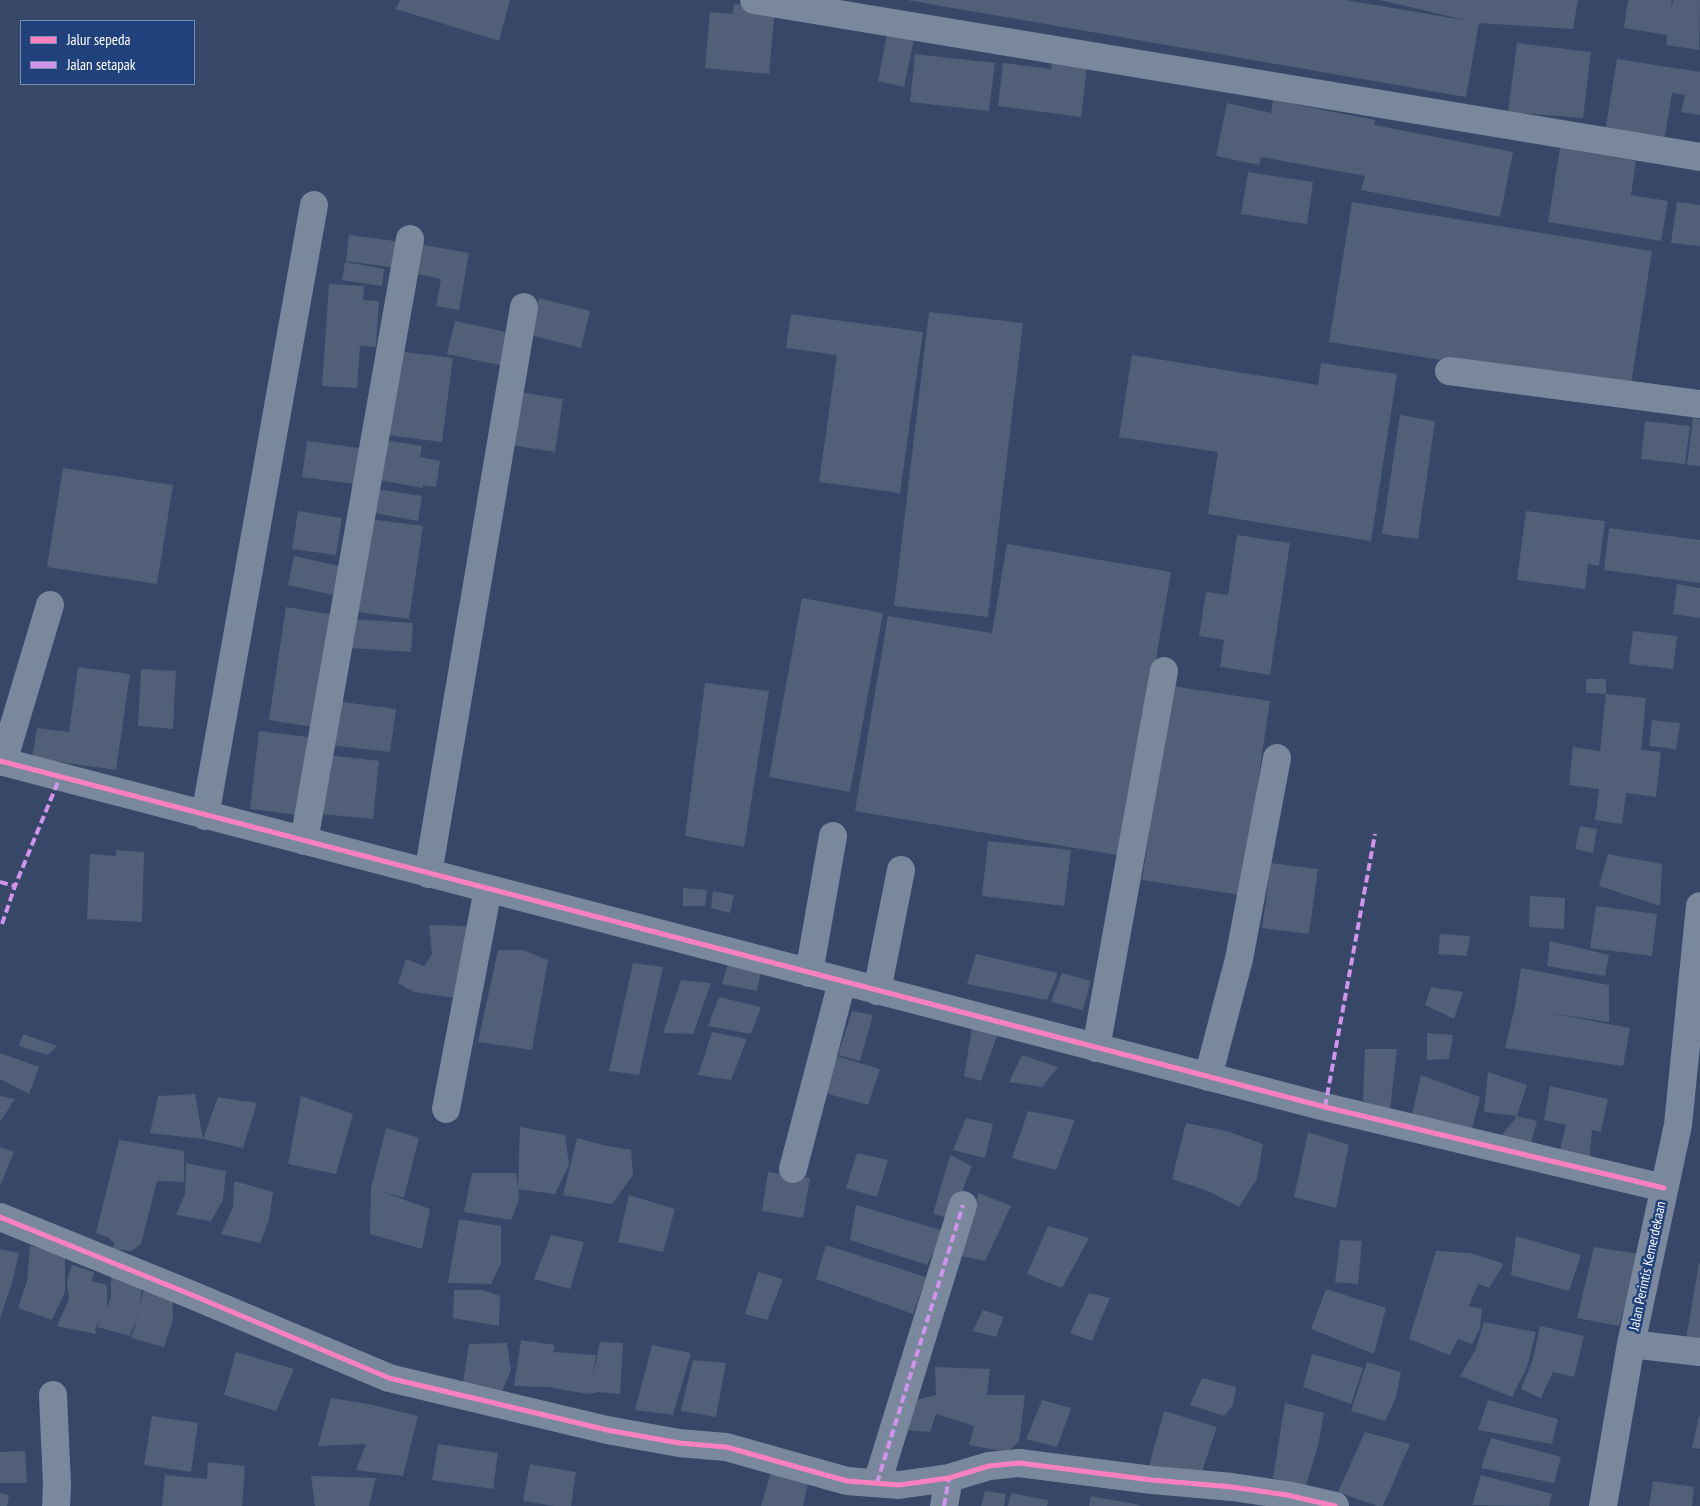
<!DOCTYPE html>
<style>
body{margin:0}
#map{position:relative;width:1700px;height:1506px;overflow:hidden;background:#364767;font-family:"PT Sans Narrow",sans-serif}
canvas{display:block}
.legend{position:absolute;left:20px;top:20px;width:175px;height:65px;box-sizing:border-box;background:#21417c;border:1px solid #7a8db0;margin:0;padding:6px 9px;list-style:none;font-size:15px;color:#fff}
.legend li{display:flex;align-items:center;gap:10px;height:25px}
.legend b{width:25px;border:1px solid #7a8db0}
</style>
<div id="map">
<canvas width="1700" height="1506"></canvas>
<ul class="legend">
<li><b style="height:6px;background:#ff80c0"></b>Jalur sepeda</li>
<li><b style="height:6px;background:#d193ec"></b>Jalan setapak</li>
</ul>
</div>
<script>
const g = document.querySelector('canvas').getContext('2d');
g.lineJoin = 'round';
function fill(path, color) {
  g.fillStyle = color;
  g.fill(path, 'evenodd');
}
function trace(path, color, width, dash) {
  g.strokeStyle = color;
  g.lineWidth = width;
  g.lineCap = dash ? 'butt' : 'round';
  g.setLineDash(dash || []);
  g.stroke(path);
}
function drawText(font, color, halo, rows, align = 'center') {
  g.font = font + ' "PT Sans Narrow",sans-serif';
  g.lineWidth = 5;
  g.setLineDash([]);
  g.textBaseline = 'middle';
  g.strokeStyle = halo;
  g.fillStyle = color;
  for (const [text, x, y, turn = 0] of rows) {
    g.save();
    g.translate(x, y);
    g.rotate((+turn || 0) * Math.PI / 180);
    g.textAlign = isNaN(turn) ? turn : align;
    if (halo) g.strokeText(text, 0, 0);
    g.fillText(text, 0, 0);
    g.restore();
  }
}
fill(new Path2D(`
 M400,0H510L499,41L396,9Z
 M907,0H1346L1469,21L1380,0H1578L1573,29L1479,23L1466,97Z
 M1628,0H1672L1671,11L1673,0H1700L1699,50L1666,45L1667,35L1624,28Z
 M734,4L775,8L769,74L705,68L710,12L733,14Z
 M888,28L915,34L904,87L878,81Z
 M1517,43L1591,52L1583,118L1508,112Z
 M915,54L995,63L989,111L910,102Z
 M1053,55L1088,59L1081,117L998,106L1003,63L1051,69Z
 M1617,59L1700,72V115L1681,112L1685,95L1672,93L1664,142L1605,132Z
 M1273,100L1375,120L1374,125L1513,152L1500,217L1361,190L1365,176L1261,157L1259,165L1216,156L1227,103L1271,113Z
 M1560,148L1636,161L1631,195L1668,201L1661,241L1548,222Z
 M1248,172L1313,182L1307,224L1241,214Z
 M1352,202L1652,251L1630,390L1329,342Z
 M1677,202L1700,205V246L1671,243Z
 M349,235L402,242L398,268L346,261Z
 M419,244L469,253L459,310L436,306L441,279L413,273Z
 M345,262L384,269L382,286L342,280Z
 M329,284L364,286L363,300L379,301L376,347L360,346L357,388L322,386Z
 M539,298L590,311L581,348L530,335Z
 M929,312L1023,323L988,617L894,606Z
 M791,314L923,332L900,493L819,482L837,355L786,348Z
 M455,321L511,333L504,366L447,354Z
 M397,351L453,358L442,442L386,435Z
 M1132,355L1318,385L1321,363L1397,374L1371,541L1208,514L1218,452L1119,437Z
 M519,392L563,399L555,452L511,445Z
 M1400,415L1435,421L1418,539L1382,534Z
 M1693,418L1700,419V466L1687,465Z
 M1645,421L1690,426L1685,464L1641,459Z
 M386,440L422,446L420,457L440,461L436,487L423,485V488L379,480Z
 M307,441L360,448L355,484L302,477Z
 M63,468L173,485L157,584L47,567Z
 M371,488L422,496L418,521L368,512Z
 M298,511L342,518L336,555L292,549Z
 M1526,511L1605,521L1599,566L1588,564L1585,589L1517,580Z
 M370,519L423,526L409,619L357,612Z
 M1609,528L1700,540V583L1604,570Z
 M1237,535L1290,543L1270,675L1220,667L1224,640L1199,636L1206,592L1228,595Z
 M1007,544L1171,572L1122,856L855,811L888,616L992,633Z
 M294,556L339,566L333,595L288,585Z
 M1677,584L1700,588V618L1673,614Z
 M802,598L883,613L850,792L769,777Z
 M286,607L330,614L312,727L269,720Z
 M353,619L413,623L411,652L351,648Z
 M1633,631L1677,636L1673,669L1629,664Z
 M78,667L130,674L116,770L32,758L37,728L69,732Z
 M141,669L176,671L173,729L138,726Z
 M1586,679H1606V694L1646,698L1641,750L1661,752L1656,797L1626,793L1622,824L1595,820L1599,789L1569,785L1573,747L1600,751L1606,694L1586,693Z
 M705,683L769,691L744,847L685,836Z
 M1172,686L1270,701L1241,895L1142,880Z
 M335,701L396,709L390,752L329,745Z
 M1652,720L1680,723L1676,749L1649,746Z
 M259,731L308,737L297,815L250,809Z
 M328,755L379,761L373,819L321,814Z
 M1580,826L1597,829L1593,853L1575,849Z
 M988,841L1071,850L1064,906L982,896Z
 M116,850L144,852L142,922L87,919L90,854L116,856Z
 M1608,854L1662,864L1660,906L1599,886Z
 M1271,863L1318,869L1309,934L1262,928Z
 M683,888L707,890L705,906H683Z
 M713,891L734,895L730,913L711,908Z
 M1530,896L1565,898L1564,929L1529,927Z
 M1596,906L1657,914L1652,956L1590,948Z
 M429,925L468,926L455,998L414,992L398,983L406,959L424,966L432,954Z
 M1440,934L1470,936L1467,956L1438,954Z
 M1550,941L1609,955L1605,976L1547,966Z
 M498,950H523L548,960L532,1050L478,1042Z
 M976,954L1058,973L1047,1000L967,984Z
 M730,957L762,964L757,991L722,984Z
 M633,963L663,967L639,1075L609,1071Z
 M1521,968L1609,985V1022L1549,1013L1630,1028L1623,1066L1505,1048L1515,1006Z
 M1062,973L1091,981L1083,1010L1051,1002Z
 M681,980L711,983L693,1034L663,1033Z
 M1431,987L1463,992L1454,1019L1425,1005Z
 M719,997L761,1007L751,1034L708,1026Z
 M852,1011L873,1015L860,1061L838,1055Z
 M973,1022L999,1030L981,1081L964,1076Z
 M712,1032L747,1039L731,1080L698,1075Z
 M1427,1033L1453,1035L1449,1059L1427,1060Z
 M23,1034L57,1046L48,1055L19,1046Z
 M1365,1049H1397L1390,1110L1363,1101Z
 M0,1053L39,1067L29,1094L0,1079Z
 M833,1055L880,1069L868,1105L825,1093Z
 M1022,1055L1058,1067L1042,1087L1009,1082Z
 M1488,1072L1527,1085L1517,1116L1484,1112Z
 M1421,1075L1480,1097L1470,1137L1411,1119Z
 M1550,1086L1608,1099L1601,1132L1592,1130L1589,1164L1558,1158L1566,1125L1544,1120Z
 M195,1094L203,1139L150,1133L158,1096Z
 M0,1096L15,1099L0,1122Z
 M301,1096L353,1114L336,1174L288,1164Z
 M218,1097L257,1103L243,1148L203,1139Z
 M1028,1111L1075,1120L1056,1170L1012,1158Z
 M1517,1116L1537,1121L1530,1147L1499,1139Z
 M966,1118L993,1124L985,1158L953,1150Z
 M1186,1123L1227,1131L1263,1144L1257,1179L1239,1207L1208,1191L1172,1179Z
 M520,1127L565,1135L569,1165L555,1194L518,1189L519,1200L511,1220L464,1212L472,1173H516L518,1189Z
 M386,1128L419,1138L404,1198L380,1191L430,1209L422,1249L370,1234L371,1188Z
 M1308,1132L1349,1145L1336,1208L1294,1197Z
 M577,1138L603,1145L631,1150L633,1175L612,1204L563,1195Z
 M119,1140L184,1151V1182L157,1181L141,1244L132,1251L112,1249L115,1243L110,1240V1238L96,1233Z
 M0,1147L14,1152L0,1186Z
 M857,1153L888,1160L877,1197L846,1188Z
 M950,1155L972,1166L951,1219L933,1214Z
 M186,1163L226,1171L223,1200L211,1221L176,1215L185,1194Z
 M768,1172L810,1178L803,1218L762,1211Z
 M234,1181L273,1192L269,1220L260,1243L221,1234L233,1207Z
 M979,1193L1011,1206L985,1261L956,1255Z
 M629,1195L675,1209L663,1252L618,1242Z
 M856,1205L944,1231L927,1265L850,1240Z
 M459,1219L501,1226V1264L491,1284L448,1283Z
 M1048,1226L1089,1238L1062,1288L1027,1274Z
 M551,1235L584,1242L570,1289L534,1279Z
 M1516,1236L1581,1255L1569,1291L1511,1275Z
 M1340,1240L1362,1241L1358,1284L1335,1282Z
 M826,1245L926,1277L913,1314L816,1279Z
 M30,1246L65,1253V1292L52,1320L18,1308L27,1281Z
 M1594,1247L1640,1254L1619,1326L1577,1318Z
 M0,1249L19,1253L12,1283L0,1318Z
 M1436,1251L1470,1253L1502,1263V1267L1489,1288L1478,1284L1469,1306L1482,1309L1480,1328L1472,1344L1458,1339L1450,1355L1409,1339Z
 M1699,1263L1700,1264V1341L1686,1339Z
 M72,1265L94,1272L92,1281L107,1285V1307L111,1299V1277L142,1283L140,1308L145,1283L172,1288L173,1320L164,1347L131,1338L139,1314L130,1336L97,1327L101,1318L95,1329L96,1334L57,1326L69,1299L67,1281Z
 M758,1272L783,1279L767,1320L745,1314Z
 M1326,1289L1386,1308L1374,1354L1311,1329Z
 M454,1290H483L500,1296L499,1326L453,1318Z
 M1089,1293L1110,1298L1092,1341L1070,1333Z
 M983,1310L1004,1317L996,1337L973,1331Z
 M1484,1322L1536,1332L1527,1367L1512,1397L1460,1376L1476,1349Z
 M1540,1326L1584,1336L1574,1377L1553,1372L1541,1398L1521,1389L1533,1359Z
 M521,1340L555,1345L553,1352L596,1355L593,1376L600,1342L623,1343L620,1394L598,1392L589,1394L548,1387L514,1386Z
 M507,1343L511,1370L502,1391L462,1388L469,1344Z
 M652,1345L691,1353L673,1415L635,1410Z
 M236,1352L294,1369L276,1411L224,1395Z
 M1312,1354L1363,1368L1351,1404L1303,1387Z
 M693,1360L726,1363L716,1417L681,1411Z
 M1367,1362L1401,1372L1396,1397L1385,1421L1351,1411Z
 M935,1367L990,1369L987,1395H1025L1019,1442L1007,1452L969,1445L974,1426L936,1414L930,1432L904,1430L916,1400L936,1395Z
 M1202,1378L1236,1387L1233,1405L1224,1416L1190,1405Z
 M331,1398L373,1405L418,1416L403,1476L356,1470L366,1444L318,1446Z
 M1042,1400L1071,1408L1057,1447L1026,1439Z
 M1488,1400L1558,1419L1552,1444L1478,1430Z
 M1285,1403L1324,1413L1318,1446L1306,1485L1273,1478Z
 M1164,1411L1217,1427L1199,1480L1149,1466Z
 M152,1416L198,1423L191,1472L144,1465Z
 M1699,1416L1700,1417V1449L1692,1448Z
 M1365,1432L1410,1444L1383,1506H1377L1338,1492Z
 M1491,1438L1561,1457L1554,1483L1481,1468Z
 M438,1444L498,1453L493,1489L432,1480Z
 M25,1451L27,1483H0V1452Z
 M208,1462L245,1466L242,1506H162L165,1475L207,1479Z
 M530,1464L576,1472L571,1506H554L523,1501Z
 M771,1472L809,1478L803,1506H761Z
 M1481,1475L1552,1494L1549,1506L1472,1505Z
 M311,1476L376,1478L369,1506H315Z
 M1653,1481L1694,1487L1692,1506H1649Z
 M985,1491L1006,1494L1004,1506H981Z
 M0,1493L9,1495L7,1506H0Z
 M1011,1493L1048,1500L1047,1506H1008Z
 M1091,1496L1140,1505V1506H1089Z`), '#515f79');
trace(new Path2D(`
 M754,0L1700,157
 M1449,371L1700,404
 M0,761L1325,1107L1664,1188
 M3,762L50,605
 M205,816L314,205
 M304,841L410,239
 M428,874L524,307
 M809,973L833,836
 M877,991L901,870
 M1096,1048L1164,671
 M1208,1077L1239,959L1277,758
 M446,1109L488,889
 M793,1169L842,982
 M0,1217L192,1295L389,1378L607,1430L679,1443L726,1447L847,1481L899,1485L949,1478L989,1466L1019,1463L1152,1480L1232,1487L1287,1495L1335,1506
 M1631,1344L1700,1352
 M53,1395L57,1485L56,1506
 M877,1483L963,1205
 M944,1506L949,1478
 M1603,1506L1631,1344L1678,1125L1700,906`), '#7a889e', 28);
trace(new Path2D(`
 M0,882L15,886
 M2,924L15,886L60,777
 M1325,1107L1375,834
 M877,1483L963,1205
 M944,1506L949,1478`), '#d193ec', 4, [8, 4]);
trace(new Path2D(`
 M0,761L1325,1107L1664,1188
 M0,1217L192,1295L389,1378L607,1430L679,1443L726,1447L847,1481L899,1485L949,1478L989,1466L1019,1463L1152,1480L1232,1487L1287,1495L1335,1506`), '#ff80c0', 5);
drawText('14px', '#fff', '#21417c', [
 ["Jalan Perintis Kemerdekaan",1648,1266,-78]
]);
</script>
